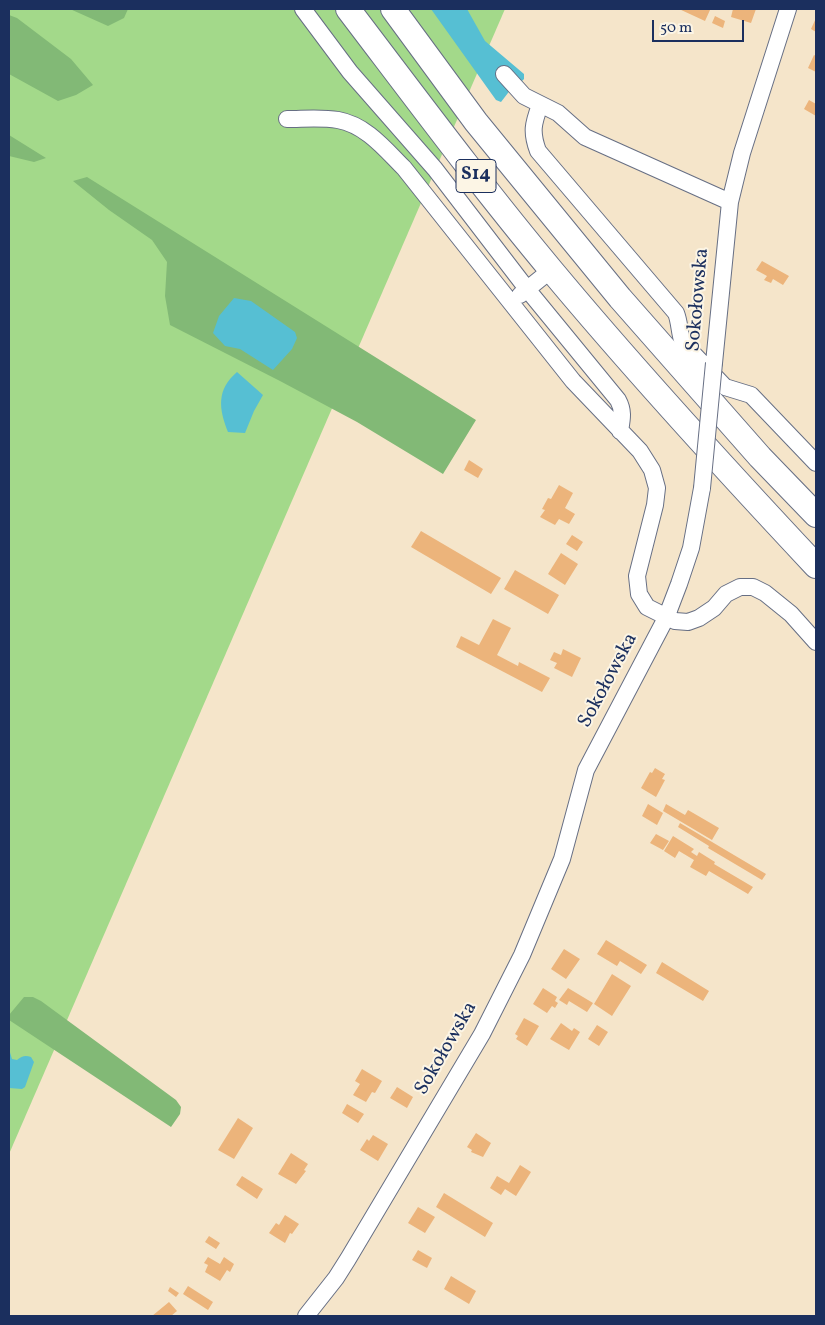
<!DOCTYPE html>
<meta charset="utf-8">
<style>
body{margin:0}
#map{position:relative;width:825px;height:1325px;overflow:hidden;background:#f5e5ca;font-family:Vollkorn,serif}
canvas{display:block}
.frame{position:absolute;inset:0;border:10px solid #1b2f5e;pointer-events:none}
.scale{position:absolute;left:652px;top:20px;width:92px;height:22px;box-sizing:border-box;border:2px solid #1b2f5e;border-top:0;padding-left:6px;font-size:15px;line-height:18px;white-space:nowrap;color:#1b2f5e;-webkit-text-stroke:4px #fcf5e5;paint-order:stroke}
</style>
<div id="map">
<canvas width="825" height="1325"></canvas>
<div class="frame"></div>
<div class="scale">50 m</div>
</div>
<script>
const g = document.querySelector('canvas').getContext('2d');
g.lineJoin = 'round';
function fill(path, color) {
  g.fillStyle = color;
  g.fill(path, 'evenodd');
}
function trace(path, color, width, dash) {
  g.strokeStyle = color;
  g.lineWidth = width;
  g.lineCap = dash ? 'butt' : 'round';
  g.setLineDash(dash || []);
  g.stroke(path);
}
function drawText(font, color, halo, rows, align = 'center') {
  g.font = font + ' Vollkorn,serif';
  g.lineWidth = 4;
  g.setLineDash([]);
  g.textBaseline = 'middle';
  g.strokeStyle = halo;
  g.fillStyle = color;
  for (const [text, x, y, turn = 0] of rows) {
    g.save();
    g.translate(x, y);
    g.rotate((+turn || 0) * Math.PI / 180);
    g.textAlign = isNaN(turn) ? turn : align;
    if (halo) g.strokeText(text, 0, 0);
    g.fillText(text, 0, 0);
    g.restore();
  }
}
fill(new Path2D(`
 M9,9H505L9,1154Z`), '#a3d98a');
fill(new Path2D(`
 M70,9H128L124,18L108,26Z
 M9,15L17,18L71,59L93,85L76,95L58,101L9,74Z
 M9,135L46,158L34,162L9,156Z
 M87,177L476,420L443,474L357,422L280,381L170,325L165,296L167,262L152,240L109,210L73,181Z
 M24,997H33L41,1001L176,1100L181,1107L180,1114L171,1127L9,1020V1015Z`), '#82b976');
fill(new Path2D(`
 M431,9H467L485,41L524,74V79L522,81L518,80L501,102L496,100Z
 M234,298L251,301L295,332L297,338L292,349L273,370L240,349L225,346L213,333L219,316Z
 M237,372L263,395L254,411L245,433L228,432C219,409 216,390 237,372Z
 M9,1049L12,1059L17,1060C22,1056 25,1055 31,1057L34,1062L25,1087L22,1089L9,1088Z`), '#56bfd3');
fill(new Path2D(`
 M679,9H708L710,10L705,21Z
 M733,9H756L751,23L731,17Z
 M715,16L725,21L723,28L712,23Z
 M816,18V32L811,29Z
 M814,55L816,56V72L808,68Z
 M809,100L816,104V116L804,109Z
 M762,261L789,276L783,285L773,279L771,283L764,280L767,276L756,270Z
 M469,460L483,469L478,478L464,470Z
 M559,485L573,493L565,508L575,514L569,524L559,519L555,525L540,517L545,510L542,509L548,498L551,499Z
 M421,531L501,578L491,594L411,547Z
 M572,535L583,542L577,551L566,544Z
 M561,553L578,564L565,585L548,574Z
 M515,570L559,595L548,614L504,589Z
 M493,619L511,628L497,655L518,666L519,662L550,678L542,692L456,647L461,636L479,645Z
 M563,649L581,658L572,677L554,668L557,663L550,660L554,652L561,655Z
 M655,768L665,774L662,779L665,780L656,797L641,788L650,772L652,773Z
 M648,804L663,813L657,825L642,816Z
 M666,804L685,815L688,810L719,828L712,840L663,811Z
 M680,823L766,874L762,880L708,848L709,846L678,827Z
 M656,834L669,841L663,850L650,843Z
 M673,836L694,849L691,852L697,856L699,852L715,862L714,864L753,887L748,894L709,871L706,876L690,867L694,860L679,851L675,858L664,851Z
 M606,940L647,965L641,974L620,961L617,966L597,954Z
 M564,949L580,959L566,979L551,969Z
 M662,962L709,991L703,1001L656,973Z
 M612,974L631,986L612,1016L594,1004Z
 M543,988L557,997L555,1001L558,1003L555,1008L552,1006L547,1013L533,1004Z
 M568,988L593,1003L587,1012L569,1001L567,1005L559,1000Z
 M524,1018L539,1026L527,1046L516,1039L518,1036L515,1034Z
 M561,1023L572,1031L574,1028L580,1032L569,1050L550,1039Z
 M597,1025L608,1032L599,1046L588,1039Z
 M362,1069L382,1081L375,1093L372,1092L366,1102L353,1095L360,1084L355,1081Z
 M397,1087L413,1097L407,1108L390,1098Z
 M347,1104L364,1114L358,1123L342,1113Z
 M238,1118L253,1128L234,1159L218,1150Z
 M476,1133L491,1143L483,1157L471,1152L472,1150L467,1147Z
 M373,1135L388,1144L378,1161L360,1150L367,1139L369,1141Z
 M291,1153L308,1164L304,1170L306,1171L296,1184L278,1174Z
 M520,1165L531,1172L516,1196L505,1189L501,1195L490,1188L497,1176L509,1183Z
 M242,1176L263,1189L257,1199L236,1185Z
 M444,1193L493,1223L485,1237L436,1207Z
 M418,1207L435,1217L425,1233L408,1223Z
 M285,1215L299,1224L292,1234L290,1233L285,1243L269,1233L276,1223L279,1225Z
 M209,1236L220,1243L216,1249L205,1242Z
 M418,1250L432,1258L427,1268L412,1260Z
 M208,1257L220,1264L224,1257L234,1264L230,1272L227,1270L220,1281L205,1272L208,1265L204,1263Z
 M451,1276L476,1291L469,1304L444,1289Z
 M188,1286L213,1302L208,1310L183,1294Z
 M170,1287L179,1293L176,1297L168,1291Z
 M169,1302L177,1311L171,1316H152Z`), '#ecb47b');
const minor = new Path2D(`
 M303,9L350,72L435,169L527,289L618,400C624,411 622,419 620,431
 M504,74L524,96L558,113L585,137L730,202
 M540,105C533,124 531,132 538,151L676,313C680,323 679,333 683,343L725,387L751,395L816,463
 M287,119C303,119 321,117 338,120C366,125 385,149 404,168L573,381L640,451L652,470L657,488L655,505L637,576L639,594L647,607L675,621L688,622L699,618L714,608L726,594L740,587H753L765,593L791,614L816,642
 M520,295L551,270
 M714,363L730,202L742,153L788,9
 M306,1316L336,1278L348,1259L482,1034L522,955L562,859L586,770L666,618L679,584L691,548L702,488`);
const highway = new Path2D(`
 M348,9C415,97 481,186 552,271C637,373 726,470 816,566
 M393,9L476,122L620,298L760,457L816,515`);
trace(minor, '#676f84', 18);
trace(highway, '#676f84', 26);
trace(minor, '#fff', 16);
trace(highway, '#fff', 24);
const minorBridge = new Path2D(`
 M702,488L714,363`);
trace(minorBridge, '#676f84', 18, []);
trace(minorBridge, '#fff', 16);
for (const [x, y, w] of [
 [476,176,40]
]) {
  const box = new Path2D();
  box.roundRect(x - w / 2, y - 16.5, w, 33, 4);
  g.fillStyle = '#fcf5e5';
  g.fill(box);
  trace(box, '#1b2f5e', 1);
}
drawText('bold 19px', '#1b2f5e', null, [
 ["S14",476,176]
]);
drawText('20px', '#1b2f5e', '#fcf5e5', [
 ["Sokołowska",699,300,-85],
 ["Sokołowska",609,681,-62],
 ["Sokołowska",447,1049,-60]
]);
</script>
